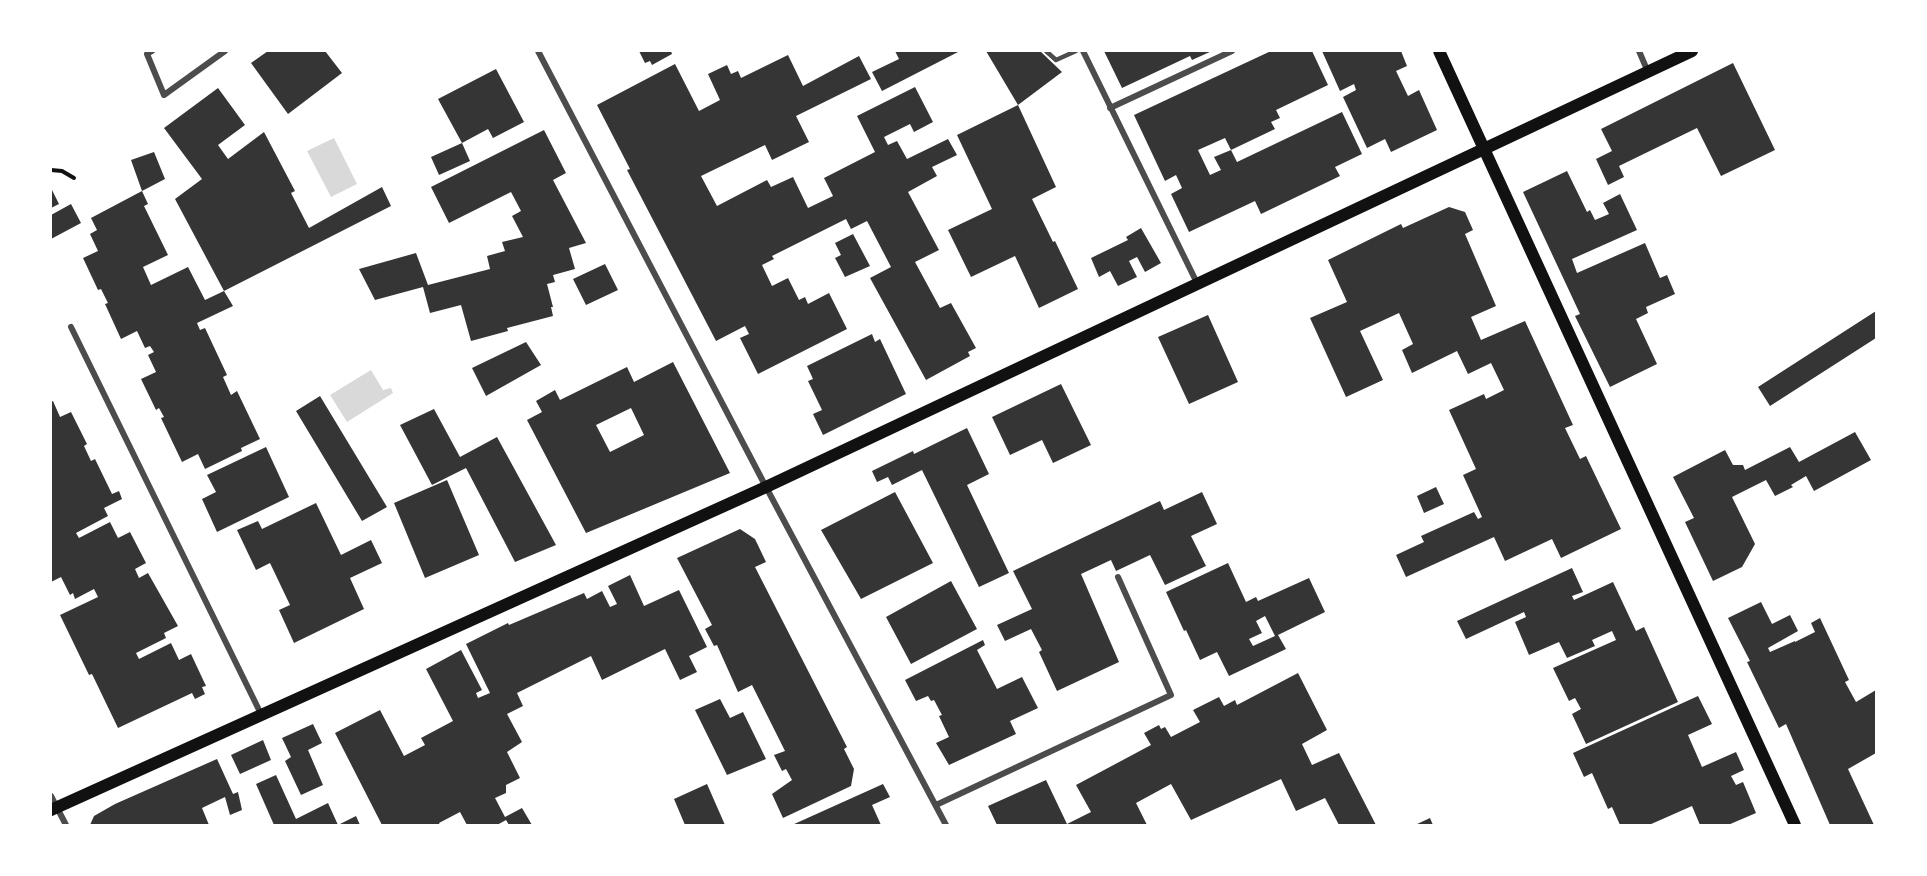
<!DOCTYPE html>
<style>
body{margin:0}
#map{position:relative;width:1927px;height:876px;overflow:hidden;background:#fff;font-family:"PT Sans Narrow",sans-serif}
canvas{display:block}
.frame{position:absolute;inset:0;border:52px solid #fff;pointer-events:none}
</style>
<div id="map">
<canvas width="1927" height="876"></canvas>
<div class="frame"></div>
</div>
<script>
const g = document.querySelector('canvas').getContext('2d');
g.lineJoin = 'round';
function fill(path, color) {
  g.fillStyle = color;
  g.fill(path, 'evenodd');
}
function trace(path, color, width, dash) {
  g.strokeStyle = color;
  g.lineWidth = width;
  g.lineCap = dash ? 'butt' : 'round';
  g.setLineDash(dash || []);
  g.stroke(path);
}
fill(new Path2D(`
 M334,138L357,184L331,197L307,151Z
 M371,370L383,390L391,388L393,393L347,422L330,395Z`), '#d9d9d9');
fill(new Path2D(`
 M268,51H325L342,73L288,114L251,63Z
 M639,51H671L672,54L652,65L650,61L645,63Z
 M895,51H960L882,91L872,72L899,59Z
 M986,51H1040L1062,72L1018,105Z
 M1104,51H1212L1192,60L1190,56L1122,88Z
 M1271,51H1312L1328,85L1276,110L1280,118L1271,122L1275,129L1231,150L1225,138L1198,150L1210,175L1221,170L1214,157L1231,150L1237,162L1342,112L1362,154L1335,167L1340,176L1261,214L1255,201L1189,232L1171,194L1182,188L1176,175L1165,181L1134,115Z
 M1322,51H1401L1407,66L1396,71L1408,96L1419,90L1437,130L1391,152L1385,139L1367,148L1343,97L1356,90L1354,84L1340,91Z
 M788,55L803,86L859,56L871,79L796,116L809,142L772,160L765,145L701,176L717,206L767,180L771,187L793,177L808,208L833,196L824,178L875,152L857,116L915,87L933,122L914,132L910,124L884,137L888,145L897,141L907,159L948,139L957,155L932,167L937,176L908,192L939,250L915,262L940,308L951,303L976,348L968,352L970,356L926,380L870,278L891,267L867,221L851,229L846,219L772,256L774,259L762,265L772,286L788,278L799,300L805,297L808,304L829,293L847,329L758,374L740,338L749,334L745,326L716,341L627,170L630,169L597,105L675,64L699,111L720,100L708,74L727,65L731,74L738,71L741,78Z
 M1733,63L1775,150L1721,176L1697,128L1619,166L1624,177L1608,185L1596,159L1612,151L1601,129Z
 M496,69L524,122L493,138L488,129L462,143L438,99Z
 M218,88L245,125L218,145L228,159L264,132L295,191L291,193L309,228L382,187L391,206L224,291L175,199L202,179L164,128Z
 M1018,105L1056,187L1032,199L1053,242L1055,241L1078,289L1039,308L1015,256L971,277L948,230L992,209L957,135Z
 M544,130L566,173L553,180L586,243L569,248L575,269L553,275L555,282L547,284L553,307H551L553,316L507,328L508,331L471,341L461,305L430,313L423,287L375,300L359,269L416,253L428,285L490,269L487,256L505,251L502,242L523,237L512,216L521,211L511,192L449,223L431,187Z
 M462,143L470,161L439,175L431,157Z
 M154,152L165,179L142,191L131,160Z
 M1567,171L1587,212L1590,210L1595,220L1609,214L1603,203L1620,194L1637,230L1572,259L1577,273L1645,243L1660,278L1667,275L1675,294L1646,307L1648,313L1636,319L1657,364L1610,387L1575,316L1580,314L1523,192Z
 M51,188L59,204L51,208Z
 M142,191L148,204L144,206L168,255L143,267L151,285L188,267L205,300L224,291L233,306L197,323L200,330L205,328L227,375L223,377L231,395L237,391L260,439L241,448L242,451L205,469L198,454L182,462L161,418L164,417L159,408L156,410L141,379L156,372L148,355L154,352L150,346L145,348L137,331L121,339L105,304L108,303L101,289L98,290L83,258L98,251L90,234L97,230L91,218Z
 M71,204L81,223L51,239V215Z
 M1449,207L1465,212L1473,230L1465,234L1496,306L1471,317L1481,340L1525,321L1573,425L1565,428L1580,459L1586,456L1621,529L1561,558L1552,539L1505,561L1494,537L1406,577L1396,555L1424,542L1421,536L1474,512L1478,519L1482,517L1463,475L1476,469L1449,410L1484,394L1486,399L1504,390L1491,363L1468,374L1457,351L1412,373L1402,350L1413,344L1399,313L1360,331L1383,380L1346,397L1310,318L1347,302L1328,260L1401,224L1403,228Z
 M1141,228L1161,263L1145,272L1137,257L1129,261L1137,277L1118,286L1110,271L1099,277L1091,258L1128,240L1126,237Z
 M853,234L870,266L845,277L835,258L841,255L835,243Z
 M605,264L618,290L586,305L573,279Z
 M1876,311V338L1770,406L1758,387Z
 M1208,315L1238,382L1189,404L1158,337Z
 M872,334L875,342L880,339L906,394L823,435L813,414L822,410L808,381L813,379L807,366Z
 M526,342L541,365L486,396L472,368Z
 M673,362L730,473L586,533L527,420L542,412L536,401L555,390L560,400L627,367L634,382ZM631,408L644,435L610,452L596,425Z
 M1061,384L1091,445L1053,463L1042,440L1010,455L992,417Z
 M320,396L387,507L362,521L296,411Z
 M53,401L60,417L71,412L87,444L84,446L91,461L95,459L112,494L119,491L122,499L104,508L108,516L76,533L79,538L110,522L118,538L130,532L146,563L135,569L139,578L148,573L178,626L164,633L166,638L136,653L139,659L171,643L179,660L191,654L206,686L202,687L205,694L195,699L192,693L118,728L92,674L89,675L60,615L98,597L94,589L75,599L73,593L70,595L61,577L51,582V402Z
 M434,409L460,457L497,437L556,545L515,562L466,468L432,485L400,425Z
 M967,428L989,474L967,485L1009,573L979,587L922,470L892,485L888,477L877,482L872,471L913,451L914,454Z
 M1855,432L1871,460L1814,491L1806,476L1791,485L1793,487L1775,496L1766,480L1732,497L1755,544L1742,567L1713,581L1685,522L1694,518L1673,477L1725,450L1733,465H1743L1745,470L1790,447L1799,462Z
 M266,447L289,497L217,532L202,499L216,492L207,475Z
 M447,480L479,555L425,578L394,503Z
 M1436,487L1444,504L1424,513L1417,496Z
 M895,492L933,563L861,599L821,530Z
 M1202,492L1217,524L1191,536L1206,566L1165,585L1150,555L1116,571L1111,560L1081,574L1119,662L1057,691L1039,652L1042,650L1031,629L1005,641L997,625L1032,609L1013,571L1160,501L1164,510Z
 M316,503L341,555L371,540L382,563L350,578L364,609L294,643L279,610L290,605L270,563L256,570L237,530L258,521L262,529Z
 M740,529L755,539L766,562L755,567L847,747L844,749L854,769L851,786L783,818L772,794L792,780L786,769L782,771L774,755L785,751L752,685L738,692L717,645L714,646L705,629L712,625L677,558Z
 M1228,563L1246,602L1256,597L1258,601L1309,578L1325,612L1278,635L1286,649L1229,676L1217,652L1200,660L1186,630L1184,631L1166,592ZM1265,616L1275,636L1253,646L1249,639L1262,633L1256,621Z
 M1572,568L1583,592L1572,596L1574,600L1613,582L1636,631L1644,627L1678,702L1586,744L1572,714L1581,709L1575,698L1569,701L1553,668L1616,640L1612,631L1592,640L1595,646L1567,658L1559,642L1529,655L1515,622L1526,617L1524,612L1466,639L1457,621Z
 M630,575L644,606L679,590L707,647L689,656L697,672L680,680L665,649L602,680L591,656L517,693L523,706L507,714L522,742L507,752L520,778L506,785V793L495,798L505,817L522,808L532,825H509L506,820L497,825H467L460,812L439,823L440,825H382L335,733L380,710L404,756L425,745L421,738L453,721L426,669L461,650L482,690L476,693L478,698L490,693L466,644L508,623L509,625L584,593L587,599L602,591L610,607L617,604L608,586Z
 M951,581L977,629L911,664L886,617Z
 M1761,602L1772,624L1790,615L1798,631L1768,648L1770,652L1795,641V642L1815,632L1811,623L1820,618L1849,680L1845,682L1856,702L1876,690V753L1848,769L1874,825H1830L1786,724L1779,728L1747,662L1750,661L1728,618Z
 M983,640L985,645L977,650L997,689L1022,677L1038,708L1010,721L1016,734L949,765L936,743L949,737L939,716L942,715L934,700L931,701L928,696L916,701L905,680Z
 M1298,673L1327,730L1302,744L1312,765L1339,753L1376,825H1339L1325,798L1296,811L1281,779L1191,820L1171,784L1136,803L1147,825H997L988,806L1046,780L1067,824L1091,812L1076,785L1151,745L1144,733L1159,725L1161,729L1165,727L1171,737L1200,722L1193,710L1219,697L1224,706L1235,700L1237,705Z
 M1698,696L1712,724L1688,735L1702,767L1736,752L1744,770L1731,776L1736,785L1743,782L1756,813L1728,825H1700L1692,806L1649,825H1620L1612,807L1608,809L1592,773L1584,777L1573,753Z
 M720,699L730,718L743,712L766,759L727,775L695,710Z
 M313,724L322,743L308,750L323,785L301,795L285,761L291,757L282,738Z
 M263,740L271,760L240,774L231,755Z
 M217,759L233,794L238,792L242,810L230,815L225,797L202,808L209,825H90L94,816L115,804Z
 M276,775L296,819L328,803L338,825L356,816L360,825H274L256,784Z
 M707,784L725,825H685L674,799Z
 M883,784L890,797L872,805L881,825H792Z
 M1430,818L1433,825H1415Z`), '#353535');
trace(new Path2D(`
 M51,170L62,171L74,178`), '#111', 4);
trace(new Path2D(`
 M1046,51L1056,60L1076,51`), '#4c4c4c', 4.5);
trace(new Path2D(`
 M152,51L147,54L164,95L225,51
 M538,51L766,487L946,825
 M1083,51L1198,285
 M1639,51L1648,72
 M1110,108L1232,51
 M71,327L261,714
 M51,796L66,825
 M936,805L1171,695L1118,577`), '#4c4c4c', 6);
trace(new Path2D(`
 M1439,51L1795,825
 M51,810L766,487L1692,51`), '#111', 12);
</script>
